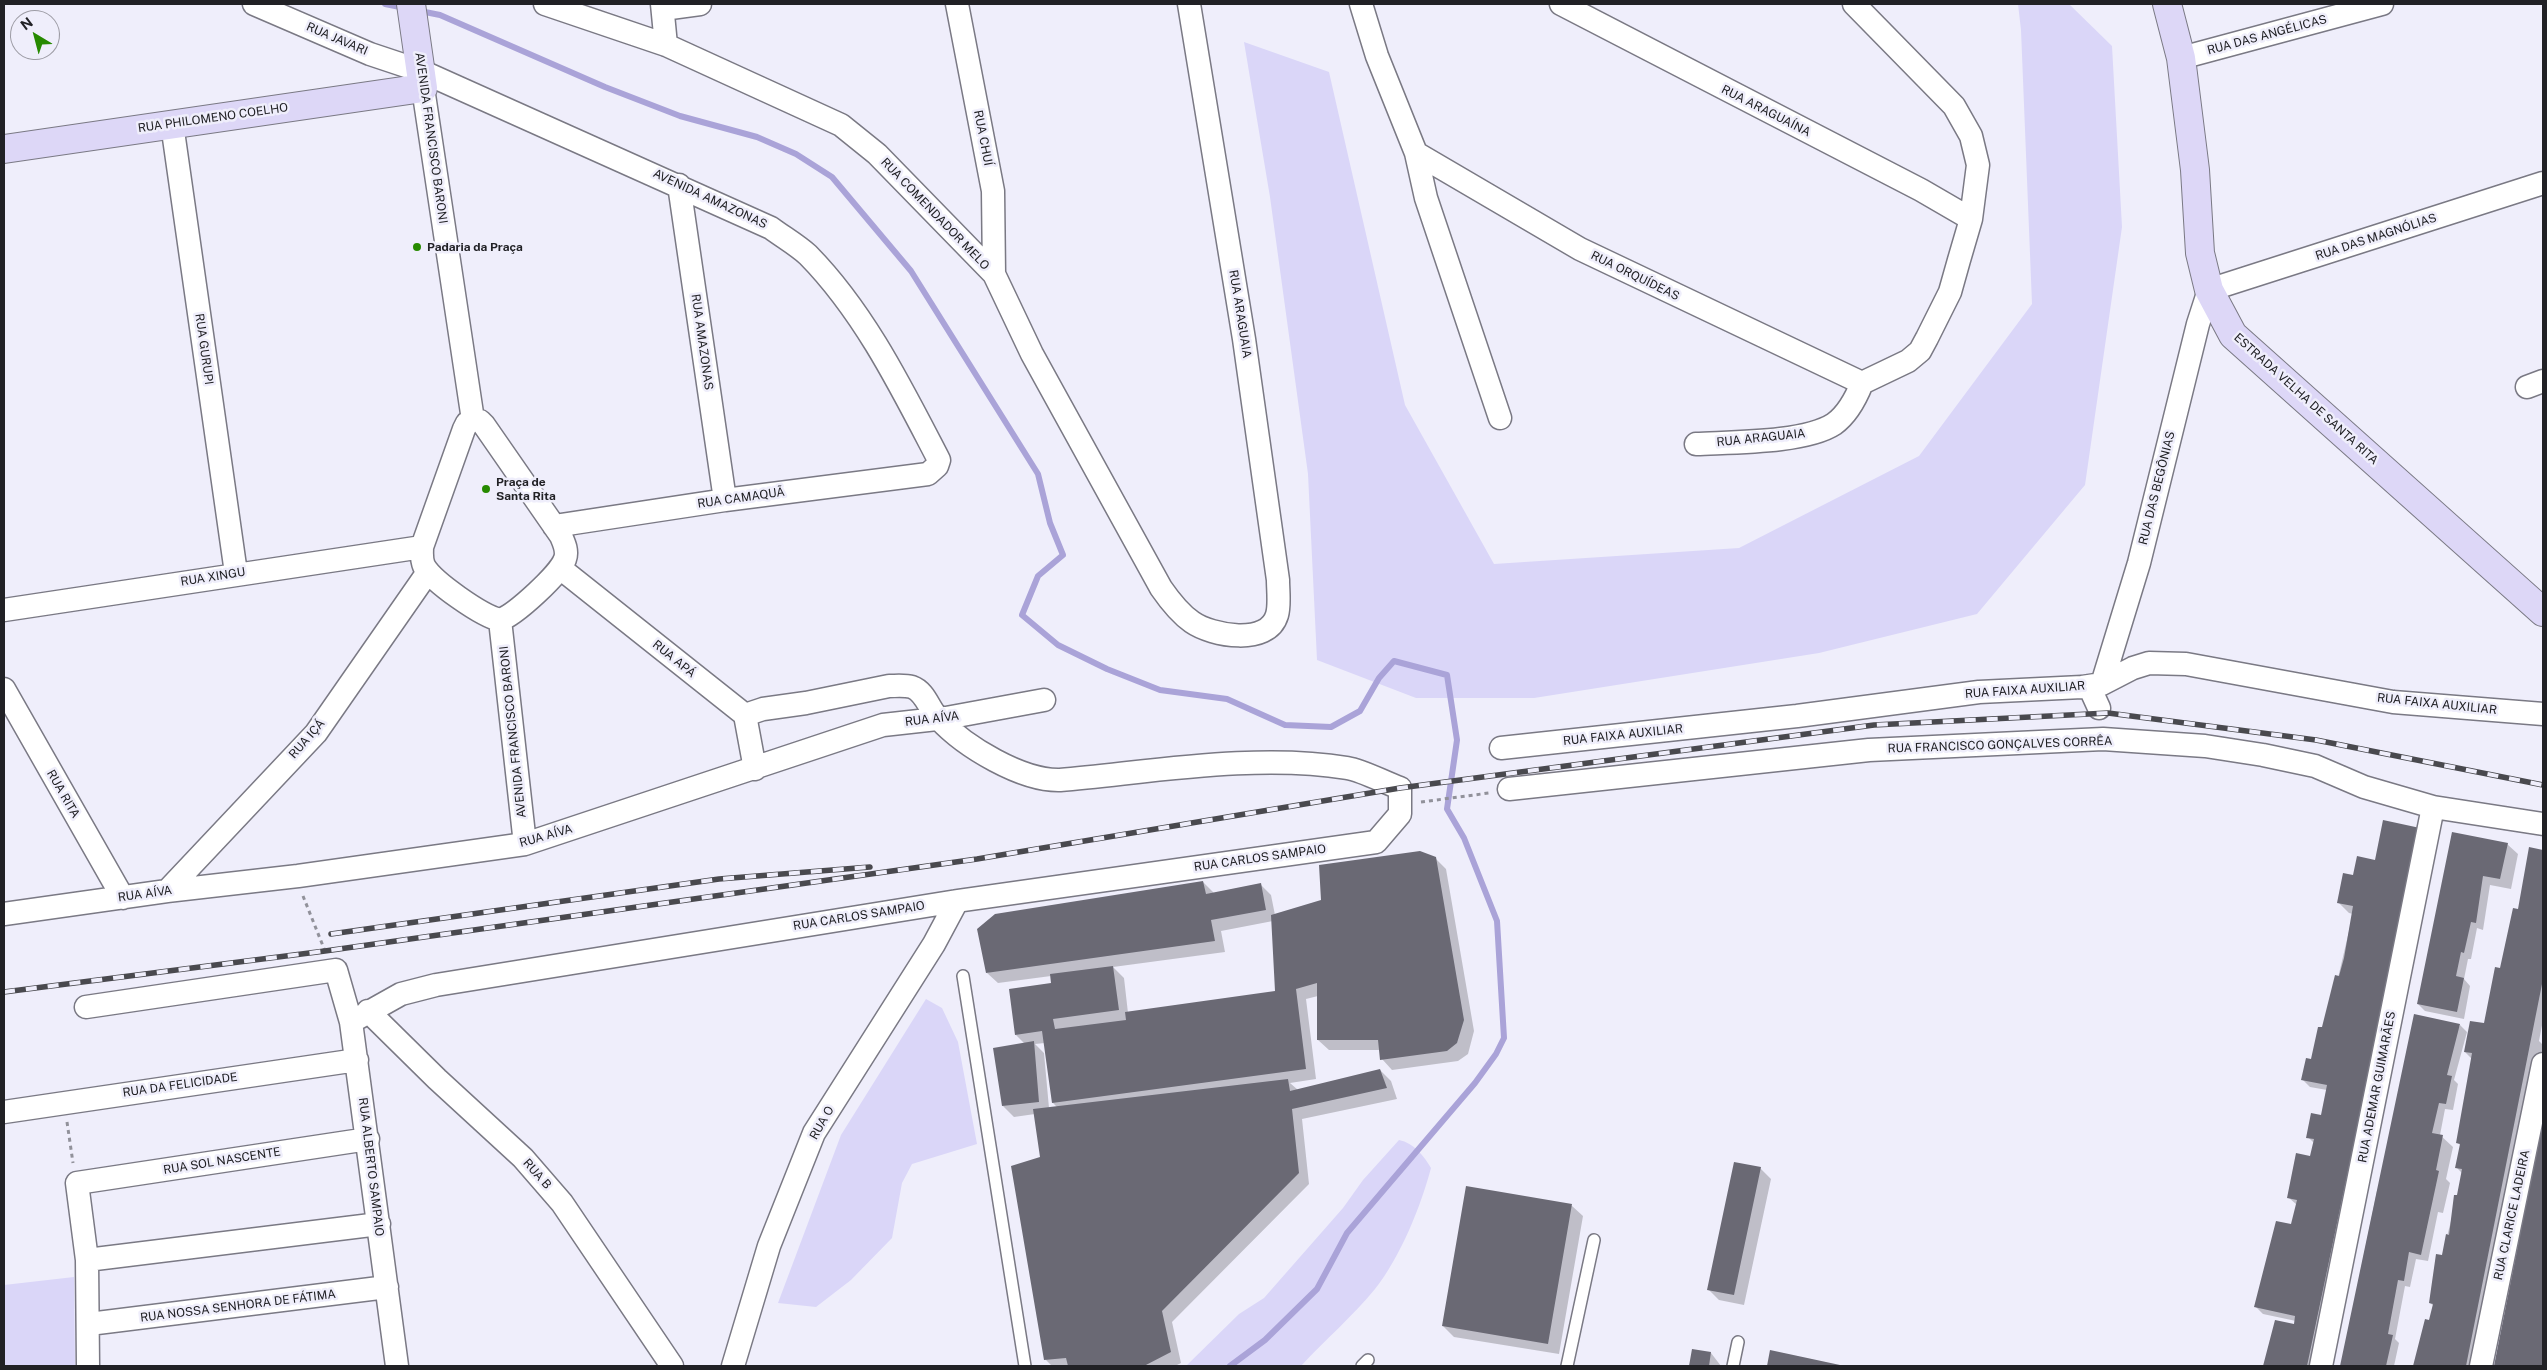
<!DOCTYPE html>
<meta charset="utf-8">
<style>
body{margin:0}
#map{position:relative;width:2547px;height:1370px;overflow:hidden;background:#efeefb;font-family:"Public Sans",sans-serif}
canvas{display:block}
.frame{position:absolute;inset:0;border:5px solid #212125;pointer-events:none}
.north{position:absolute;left:10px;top:10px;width:50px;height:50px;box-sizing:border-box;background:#efeefb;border:1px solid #9d9ca5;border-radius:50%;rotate:323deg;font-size:14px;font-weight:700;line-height:20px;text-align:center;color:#212125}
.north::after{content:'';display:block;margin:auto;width:18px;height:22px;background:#278a00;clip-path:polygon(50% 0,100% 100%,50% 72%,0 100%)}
</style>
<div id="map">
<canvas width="2547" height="1370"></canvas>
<div class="frame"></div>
<div class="north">N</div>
</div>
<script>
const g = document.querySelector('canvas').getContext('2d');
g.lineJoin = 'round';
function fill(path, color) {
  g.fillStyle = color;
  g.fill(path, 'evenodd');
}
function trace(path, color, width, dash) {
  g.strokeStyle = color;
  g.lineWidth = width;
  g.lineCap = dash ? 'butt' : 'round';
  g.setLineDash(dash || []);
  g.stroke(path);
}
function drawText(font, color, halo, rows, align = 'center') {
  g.font = font + ' "Public Sans",sans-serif';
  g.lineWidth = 5;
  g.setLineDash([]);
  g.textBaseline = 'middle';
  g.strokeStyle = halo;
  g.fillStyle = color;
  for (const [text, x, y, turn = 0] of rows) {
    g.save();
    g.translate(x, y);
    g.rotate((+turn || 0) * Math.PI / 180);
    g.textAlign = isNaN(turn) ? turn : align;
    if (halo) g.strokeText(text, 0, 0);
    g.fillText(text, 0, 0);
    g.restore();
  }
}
fill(new Path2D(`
 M2018,4H2069L2112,46L2122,227L2085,485L1977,614L1819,653L1534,698H1416L1317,660L1308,474L1270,197L1244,42L1329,72L1405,405L1494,564L1739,548L1919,456L2032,304L2021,30Z
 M926,999L942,1008L958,1042L977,1144L912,1164L902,1183L892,1238L851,1280L816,1307L778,1303L841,1135Z
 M1399,1140C1414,1143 1424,1156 1431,1168C1421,1206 1400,1258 1375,1289C1353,1316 1325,1340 1301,1366H1186L1239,1314L1264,1298L1343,1208L1363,1180Z
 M74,1277L75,1366H4V1285Z`), '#dad6f8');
fill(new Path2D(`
 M2419,829L2315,1366H2264L2276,1321L2295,1325L2296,1321L2263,1314L2256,1307L2292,1225L2297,1205L2288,1197L2311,1157L2314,1143L2308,1137L2322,1116L2327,1090L2310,1087L2303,1080L2315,1061L2326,1029L2353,914L2349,913L2339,903L2354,876Z
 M2453,833L2507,844L2518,854L2511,889L2490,885L2483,930L2477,928L2471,959H2468L2464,979L2470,986L2464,1019L2425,1011L2418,1004Z
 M2530,848L2543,851V1020L2539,1041L2543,1045L2478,1366H2415L2420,1341L2430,1322L2434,1306L2430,1303L2463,1174L2457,1168L2461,1146L2457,1142L2472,1059L2465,1052L2485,1025L2519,910Z
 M1435,858L1446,869L1474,1031L1468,1054L1458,1061L1392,1070L1382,1059L1380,1050H1329L1318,1040V996L1306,999L1316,1079L1290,1083L1298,1090L1380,1070L1391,1081L1397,1099L1302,1119L1309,1184L1172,1322L1181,1363L1175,1366H1052L1046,1360L1042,1158L1035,1114L1014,1117L1003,1106L1025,1044L1016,1035L1053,984L1051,976L998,983L987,973L1203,882L1214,893L1260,884L1271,895L1275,915L1323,900ZM1273,921L1276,992L1128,1013L1124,978L1113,967L1225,952L1221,931ZM1045,1043L1053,1103L1058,1108H1049L1044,1053L1035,1044Z
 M2460,1025L2467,1032L2454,1080L2458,1084L2453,1110L2445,1109L2440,1135L2453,1147L2446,1179L2450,1183L2443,1213L2438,1212L2428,1261L2416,1259L2410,1287L2405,1286L2395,1339L2399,1343L2394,1366H2341L2377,1191Z
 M2543,1125V1366H2495L2503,1327Z
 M1760,1168L1771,1179L1744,1305L1719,1300L1708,1289Z
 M1467,1188L1572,1206L1583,1216L1559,1354L1454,1337L1443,1326Z
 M1693,1350L1711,1353L1721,1366H1690Z
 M1771,1352L1838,1366H1768Z`), '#0003');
trace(new Path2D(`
 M385,4L405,8
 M420,11L440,15L605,87L680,116L757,137L796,154L832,177L911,271L1038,474L1050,523L1063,555L1038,576L1022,615L1058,645L1107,669L1160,690L1227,699L1285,725L1331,727L1360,711L1379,678L1394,661L1447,675L1457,740L1447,809L1464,838L1497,921L1504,1038L1496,1054L1475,1083L1347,1233L1317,1289L1265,1340L1230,1366`), '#aaa3d8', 6);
fill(new Path2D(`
 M2383,820L2420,828L2307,1366H2263L2275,1320L2294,1324L2295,1316L2254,1307L2276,1221L2291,1224L2297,1200L2287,1198L2296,1153L2310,1156L2314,1139L2306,1138L2311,1113L2321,1115L2327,1085L2301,1080L2306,1058L2311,1059L2318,1027H2322L2335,975L2339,976L2344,958L2353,906L2337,903L2343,873L2353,875L2357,856L2375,860Z
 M2452,832L2508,843L2500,879L2483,876L2476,923L2471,922L2464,953L2461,952L2456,976L2464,978L2457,1012L2417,1004Z
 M2529,847L2543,850V979L2466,1366H2413L2425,1319L2429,1320L2433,1304L2429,1303L2436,1254L2442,1255L2446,1234L2449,1235L2454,1195H2457L2462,1169L2455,1168L2460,1144L2456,1143L2472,1053L2464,1052L2470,1021L2484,1023L2495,967L2500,968L2513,908L2518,909Z
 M1420,851L1436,857L1464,1020L1457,1043L1447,1051L1380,1060L1378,1040H1317V983L1296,989L1306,1069L1052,1103L1042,1031L1015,1035L1009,989L1051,983L1050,974L1113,966L1119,1010L1053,1019L1055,1029L1126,1020L1125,1012L1275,991L1271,915L1321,900L1319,865Z
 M1203,881L1206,894L1261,883L1266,910L1211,920L1215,941L986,973L977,929L995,914Z
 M2414,1014L2460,1024L2447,1075L2452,1076L2446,1104L2439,1103L2432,1133L2443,1135L2436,1170L2439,1171L2421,1255L2409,1252L2404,1281L2398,1280L2388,1334L2393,1335L2386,1366H2340Z
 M1034,1041L1039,1102L1002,1106L993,1048Z
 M1380,1069L1387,1088L1292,1109L1299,1173L1162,1311L1171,1352L1144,1366H1068L1066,1358L1044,1360L1011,1166L1040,1157L1033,1109L1288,1079L1290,1091Z
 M2543,1124V1366H2494L2542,1124Z
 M1734,1162L1761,1167L1734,1295L1707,1290Z
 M1466,1186L1572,1204L1548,1344L1442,1326Z
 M1692,1349L1711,1352L1709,1366H1689Z
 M1770,1350L1840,1365V1366H1767Z`), '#6a6974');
const lane = new Path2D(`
 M963,976L1025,1366
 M1362,1366L1368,1360
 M1567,1366L1594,1240
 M1733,1366L1738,1342`);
const street = new Path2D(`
 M254,4L370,54L421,71L771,228C783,237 797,245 808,255C865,313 902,389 939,460L937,466L928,474L725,500L554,526
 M545,4L666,45L841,125L877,154L994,274L1032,354L1161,588C1170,601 1179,613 1192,622C1212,636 1268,646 1277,615C1280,605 1278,591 1278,580L1244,339L1189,4
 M662,4L666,45
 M957,4L993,191L994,274
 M1361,4L1377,56L1416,153L1426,198L1500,418
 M1561,4L1921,190L1971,219
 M1854,4L1954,106L1971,136L1978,165L1971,219L1959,260L1950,292L1927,338L1920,351L1908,361L1862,383
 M663,9L700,4
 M2181,58L2382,4
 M423,88L473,420
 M172,124L236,573
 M1416,153L1580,249L1862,383
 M679,185L725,500
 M2527,387L2543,381
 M473,420L480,421L484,425L561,536C564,543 568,551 565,559C560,574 515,615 500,620C482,616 433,582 424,566C421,559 422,554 422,547L464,429L467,423Z
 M1696,444C1732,442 1805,443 1834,424C1848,414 1856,398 1862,383
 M560,568L745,715L755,769
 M4,610L422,547
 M500,620L525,844
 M2102,684L2139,563L2198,324L2209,290L2543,183
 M2089,686L2099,708
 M4,689L123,898
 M1501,748L1797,716L1979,692L2082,687L2102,684L2133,668L2149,663L2186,664L2393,702L2543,714
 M1509,789L1869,750L2103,739L2205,746L2263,755L2315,766L2364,787L2433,807L2543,824
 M167,891L316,733L428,572
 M4,914L167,891L298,876L525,844L883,725L946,718L1044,700
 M86,1007L336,970L351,1022L397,1366
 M368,1011L437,1079L523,1158L562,1203L672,1366
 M351,1022L401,994L436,985L957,901L1376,842L1400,814V788C1383,782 1364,771 1347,768C1257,753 1151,772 1060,780C1022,781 965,747 939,719C929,710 926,692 912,687C905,685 896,686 889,686L806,703L763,709L745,715
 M4,1112L357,1060
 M87,1260L379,1224
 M89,1324L387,1287
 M88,1366L87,1260L77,1183L368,1139
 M733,1366L769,1246L814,1133L934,944L957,901
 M2321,1366L2433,807
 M2481,1366L2543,1064`);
const secondary = new Path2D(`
 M2167,4L2181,58L2195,170L2200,253L2209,290L2233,335L2543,612
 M4,149L423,88L411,4`);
trace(lane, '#7a7984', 14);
trace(street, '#7a7984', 25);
trace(secondary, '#7a7984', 30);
trace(new Path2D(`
 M1421,802L1489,793
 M303,896L325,951
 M67,1122L73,1163`), '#91919a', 3, [4, 4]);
trace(lane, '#fff', 11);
trace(street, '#fff', 22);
trace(secondary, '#ddd7f7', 28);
const rail = new Path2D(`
 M331,934L719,879L870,867
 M4,992L325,951L977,859L1400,788L1874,725L2108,713L2316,740L2543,785`);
trace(rail, '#49494e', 5.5);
trace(rail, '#efeefb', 4, [11]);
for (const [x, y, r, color] of [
 [417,247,5,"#278a00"],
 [486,489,5,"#278a00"]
]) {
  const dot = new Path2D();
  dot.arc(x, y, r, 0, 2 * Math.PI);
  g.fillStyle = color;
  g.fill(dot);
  trace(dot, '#efeefb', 2);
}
drawText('12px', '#212125', '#efeefb', [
 ["RUA DAS ANGÉLICAS",2267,35,-15],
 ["RUA JAVARI",337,39,23],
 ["RUA ARAGUAÍNA",1766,111,27],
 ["RUA PHILOMENO COELHO",213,118,-8],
 ["AVENIDA FRANCISCO BARONI",431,138,82],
 ["RUA CHUÍ",983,138,79],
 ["AVENIDA AMAZONAS",710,199,25],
 ["RUA COMENDADOR MELO",935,214,46],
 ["RUA DAS MAGNÓLIAS",2376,237,-18],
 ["RUA ORQUÍDEAS",1635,276,26],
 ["RUA ARAGUAIA",1240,314,81],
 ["RUA AMAZONAS",702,342,82],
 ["RUA GURUPI",204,349,82],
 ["ESTRADA VELHA DE SANTA RITA",2306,399,42],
 ["RUA ARAGUAIA",1761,438,-6],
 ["RUA DAS BEGÔNIAS",2157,488,-76],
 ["RUA CAMAQUÃ",741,498,-8],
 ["RUA XINGU",213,577,-9],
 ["RUA APÁ",674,659,39],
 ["RUA FAIXA AUXILIAR",2025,690,-4],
 ["RUA FAIXA AUXILIAR",2437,704,6],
 ["RUA AÍVA",932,719,-7],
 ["AVENIDA FRANCISCO BARONI",513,732,-96],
 ["RUA FAIXA AUXILIAR",1623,735,-6],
 ["RUA IÇÁ",307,739,-49],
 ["RUA FRANCISCO GONÇALVES CORRÊA",2000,745,-2],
 ["RUA RITA",63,794,60],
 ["RUA AÍVA",546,836,-16],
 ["RUA CARLOS SAMPAIO",1260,858,-8],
 ["RUA AÍVA",145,894,-8],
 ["RUA CARLOS SAMPAIO",859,916,-9],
 ["RUA DA FELICIDADE",180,1085,-8],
 ["RUA ADEMAR GUIMARÃES",2377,1087,-79],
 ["RUA O",822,1123,-60],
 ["RUA SOL NASCENTE",222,1161,-9],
 ["RUA ALBERTO SAMPAIO",371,1167,83],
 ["RUA B",537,1174,48],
 ["RUA CLARICE LADEIRA",2512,1215,-78],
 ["RUA NOSSA SENHORA DE FÁTIMA",238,1306,-7]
]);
drawText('bold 12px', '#212125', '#efeefb', [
 ["Padaria da Praça",427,247],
 ["Praça de",496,482],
 ["Santa Rita",496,496]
], 'left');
</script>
